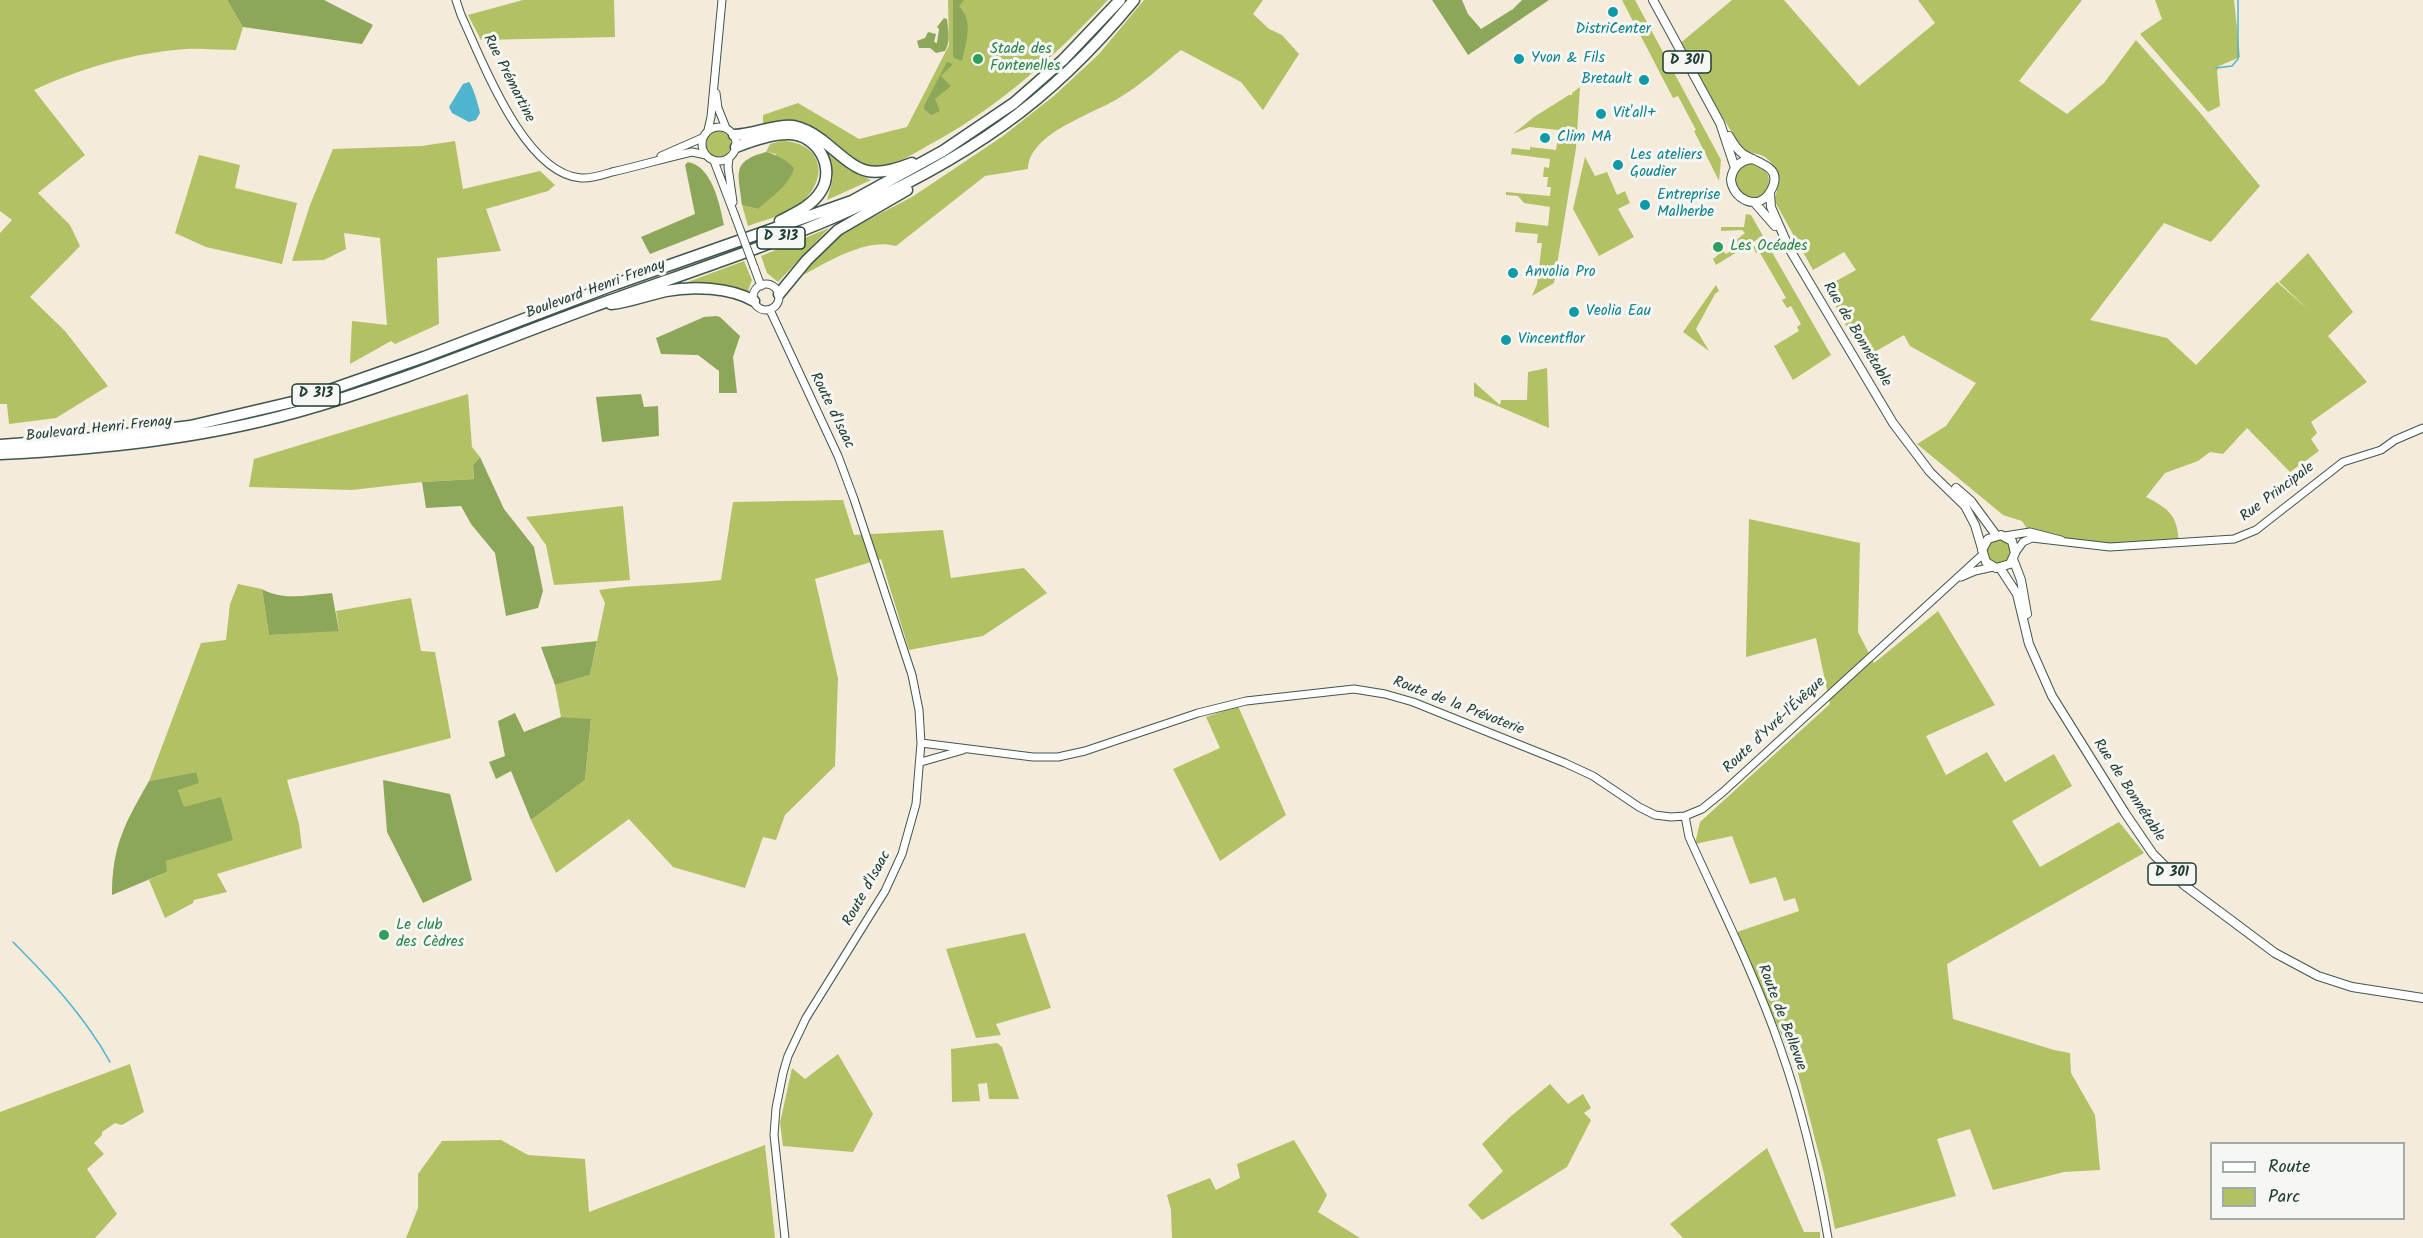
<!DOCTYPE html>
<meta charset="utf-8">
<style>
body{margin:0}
#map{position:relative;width:2423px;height:1238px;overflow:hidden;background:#f4ebdb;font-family:Kalam,sans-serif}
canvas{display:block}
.legend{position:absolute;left:2210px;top:1142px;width:195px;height:78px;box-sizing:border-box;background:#f6f6f2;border:2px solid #a0aca6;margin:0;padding:8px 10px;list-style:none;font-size:18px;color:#1f3d34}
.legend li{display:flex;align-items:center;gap:12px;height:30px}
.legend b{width:30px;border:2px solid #a0aca6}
</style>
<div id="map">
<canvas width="2423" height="1238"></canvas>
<ul class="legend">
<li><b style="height:8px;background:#fff"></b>Route</li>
<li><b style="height:16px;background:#b2c164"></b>Parc</li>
</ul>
</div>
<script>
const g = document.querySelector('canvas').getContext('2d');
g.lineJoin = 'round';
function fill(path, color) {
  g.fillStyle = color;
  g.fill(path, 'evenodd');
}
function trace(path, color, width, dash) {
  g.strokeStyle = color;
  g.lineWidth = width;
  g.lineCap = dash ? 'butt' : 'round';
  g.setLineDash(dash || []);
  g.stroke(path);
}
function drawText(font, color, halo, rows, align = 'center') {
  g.font = font + ' Kalam,sans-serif';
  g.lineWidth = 6;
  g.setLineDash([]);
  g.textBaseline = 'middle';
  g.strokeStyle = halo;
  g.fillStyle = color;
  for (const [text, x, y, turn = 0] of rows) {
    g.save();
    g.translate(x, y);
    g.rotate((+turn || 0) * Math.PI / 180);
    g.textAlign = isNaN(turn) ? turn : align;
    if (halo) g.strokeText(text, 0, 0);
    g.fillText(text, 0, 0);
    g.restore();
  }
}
fill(new Path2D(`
 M0,0H227L243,27L236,50C220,50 202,48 185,49C133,53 81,68 34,90L85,155L38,193L70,225L80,246L30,297L65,331L108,386L56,418L9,424L7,404H0V233L12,220L0,211Z
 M523,0H614L615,37L481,40L468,15Z
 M948,0H1108C1054,57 997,109 927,146C911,155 892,168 872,167C852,165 846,152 829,143C815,135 780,131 763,127V115L798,103L859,139L907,127L949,45Z
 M1144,0H1263L1253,14L1269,29L1282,35L1299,54L1263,110L1241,82L1181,50C1161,66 1141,85 1119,98C1093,114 1029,133 1028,169L985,176L896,246C865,237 825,264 797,278L835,237L912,197L1003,136L1055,95L1099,54Z
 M1622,0H1635L1721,160L1719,181L1694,131L1696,130L1678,96L1673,98Z
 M1732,0H1784L1859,86L1935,23L1918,0H2082L2019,81L2067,114L2104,83L2136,40L2202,115L2260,186L2211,242L2164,223L2090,320L2167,338L2196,365L2277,282L2310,311L2279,282L2308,253L2353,312L2328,336L2367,382L2311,422L2317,433L2311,439L2319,451L2290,472L2247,428L2223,454L2210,452L2198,461L2165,473L2146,497C2171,510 2178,516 2179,546L2079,548L2035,541L2022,521L2003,515L1917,444L1946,426L1976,383L1910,346L1904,335L1864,358L1825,287L1856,270L1844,252L1813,270L1774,200C1781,184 1779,165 1763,156C1755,152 1748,154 1741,147L1678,45Z
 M2155,0H2234L2240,57L2219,66L2217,71L2220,106L2208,112L2140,34L2162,19Z
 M1580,87L1576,148L1554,283L1532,296L1537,284L1542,243H1537L1538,234L1515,232L1516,222L1548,226L1550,207L1524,203L1518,196L1506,195V192L1550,196L1551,187H1547L1548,177H1543L1544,167L1549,168L1550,159L1511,154L1512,148L1530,150V147L1556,150L1559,130L1529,127L1513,134L1534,117L1569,95H1572V93Z
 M705 144a13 13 0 1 1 26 0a13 13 0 1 1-26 0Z
 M455,141L463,189L540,171L555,185L548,191L486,209L501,251L437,258L439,324L395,344L391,341L350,364L352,321L387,325L380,238L344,233L346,249L324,260L292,261L310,205L333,149L422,146Z
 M781,141C816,141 831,170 807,197C804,201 801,205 797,207C782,216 764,220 748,226L742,205L758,209L776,154L766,152L770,144Z
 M827,153L849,170L871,180L827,200L833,178Z
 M199,155L240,165L235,188L297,203L282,264L206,247L175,233Z
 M1585,157L1595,176L1607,172L1617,195L1625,191L1630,203L1618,209L1634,237L1599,256L1573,209Z
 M1735 181a17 17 0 1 1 34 0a17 17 0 1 1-34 0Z
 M1746,214L1751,215L1763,236L1716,265L1713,259L1723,251L1726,254L1737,247L1735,241L1745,233L1742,230L1721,231V227H1744Z
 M829,228L778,282L767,273L761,256Z
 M1765,240L1831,355L1793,380L1774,346L1799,331L1797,327L1801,324L1791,306L1787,308L1782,300L1786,298L1759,251L1756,253L1753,247Z
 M744,261L752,280L748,291L685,283Z
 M1716,285L1719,291L1715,294L1696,329L1709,351L1683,332Z
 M1547,368L1549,428L1474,396V382L1500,405L1501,400H1527L1528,372Z
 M468,394L472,447L480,457L473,465L474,479L422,482L352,490L249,487L254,459Z
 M843,500L854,535L943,530L951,578L1024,568L1047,593L983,636L909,650L881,559L815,579L838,678L835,766L785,815L776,840L763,837L745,888L673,867L629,819L556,873L531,820L585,780L591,720L561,717L555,685L590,675L605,603L599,590C640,584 680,585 721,580L733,502Z
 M623,506L630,580L554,585L546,545L526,517Z
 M1749,519L1860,543L1858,632L1874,663L1938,611L1995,705L1926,736L1946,775L1987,752L2005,782L2054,754L2072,786L2012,821L2040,867L2119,822L2144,853L1947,964L1953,1019L2054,1050L2070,1053L2071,1073L2095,1115L2100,1170L2064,1172L1993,1190L1970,1129L1937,1139L1956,1196L1835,1229L1824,1174L1798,1073L1737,932L1799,911L1795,898L1784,901L1776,877L1750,884L1732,836L1695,844L1700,822L1830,704L1816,638L1746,657Z
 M1996,538L2008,542L2012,550L2010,559L1998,565L1986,558V546Z
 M238,584L262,589L269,635L339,630L336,611L411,598L421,651L435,652L451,738L287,780L299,824L302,848L217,874L227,892L194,900L193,903L165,918L149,880L167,872L165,861L233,839L184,808L178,790L196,772L149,781L201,643L226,640L230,604Z
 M1238,706L1286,815L1220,861L1173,769L1220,748L1206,717Z
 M1025,933L1051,1008L996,1024L1001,1035L976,1038L946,949Z
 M997,1043L1002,1047L1019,1099H989L987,1083L978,1084L980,1101L952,1102L951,1049Z
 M838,1054L873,1114L853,1152L783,1146L780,1123L792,1068L805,1079Z
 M130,1064L144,1112L122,1125L115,1123L102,1132V1135L94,1143L104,1154L87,1169L117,1214L95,1238H0V1112Z
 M1550,1084L1568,1104L1583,1094L1591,1108L1584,1113L1591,1120L1567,1167L1482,1220L1468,1205L1503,1171L1482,1144L1510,1117Z
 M501,1140L528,1155L585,1159L589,1212L765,1145L775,1238H406L418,1208V1174L442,1141Z
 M1294,1140L1327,1195L1318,1212L1360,1238H1172L1171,1210L1167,1195L1210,1178L1216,1190L1240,1178L1237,1164Z
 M1767,1148L1804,1232H1820V1238H1683L1670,1224Z`), '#b2c164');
fill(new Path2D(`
 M227,0H324L373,25L362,44L243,27Z
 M953,0H964L959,6C974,21 966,42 962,61L954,58L953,54Z
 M1432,0H1462L1468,14L1481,29L1513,9L1522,0H1549L1468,55Z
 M944,18L947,19C948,30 951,41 945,51L936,53L930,48H919L917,41L925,38L928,32L936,34L934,42L937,43L939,29L937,27Z
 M947,62L953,64L941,76L951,86L935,99L940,111L931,115L924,109V106Z
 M766,152C778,155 786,160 794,168C789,186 771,197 758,209L742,205C739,173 730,162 766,152Z
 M688,162C712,166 720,205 724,225L650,254L641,237L695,214L685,165Z
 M716,316L720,317L740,336L733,357L737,393H719V371L698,355L661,354L656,338L704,317Z
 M641,394L644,407L658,406L659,436L602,442L596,397Z
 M480,457L504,509L534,547L543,591L538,608L506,616L495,553L471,524L461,506L426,508L422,482L474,479L473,465Z
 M262,589C283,601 308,595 332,593L339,631L269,635Z
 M597,641L590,675L555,685L541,647Z
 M515,713L524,732L561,717L591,719L585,780L531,820L511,771L496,779L489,762L505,756L498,721Z
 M196,772L199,783L178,790L184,807L221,797L233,840L166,861L167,872L112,895C112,846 125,823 149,781Z
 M383,780L450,794L472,880L423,903L387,832Z`), '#8da75a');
fill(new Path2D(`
 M469,82C472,84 479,107 480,113L476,120L469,122L452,113L449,107L463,84Z`), '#4fb4ce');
trace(new Path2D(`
 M2216,68L2232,66L2238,59V0
 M13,942C50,979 85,1017 110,1062`), '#4fb4ce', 1.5);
const minor = new Path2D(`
 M456,0L461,15C482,60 524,174 581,178C591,179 602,175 612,172C639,166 665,158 692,152L706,155
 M716,93L718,108L726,128
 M702 144a17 17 0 1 1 34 0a17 17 0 1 1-34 0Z
 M708,130L711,117L722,0
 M661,156L702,138
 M729,158L728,167L733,202
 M714,161L735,216
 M754,267L761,286
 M753 297a13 13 0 1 1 26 0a13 13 0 1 1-26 0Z
 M770,310L838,456L854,499L912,675L919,710L921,743L916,804L902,854L885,891L806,1018L788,1056L783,1073L776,1108L774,1135L785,1238
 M2005,536L2030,532L2061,540
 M2015,553L2023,542L2032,538L2110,547L2234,539L2256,530L2343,462L2381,450L2395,440L2423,428
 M1961,577L1975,571L1993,567
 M921,743L1033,757H1058L1085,751L1198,713L1246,701L1354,689L1385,694L1413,702L1565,763L1593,776L1639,807L1655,815L1671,817L1685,816L1702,809L1723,792L1982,555
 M921,762L963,750
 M1685,816L1689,837C1720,906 1755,975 1780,1047C1802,1109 1817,1174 1828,1238`);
const major = new Path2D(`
 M1653,0L1720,123L1735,168
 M1729,136C1733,143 1737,150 1743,154C1756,163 1786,166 1770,192C1758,212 1732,199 1731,179C1733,167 1740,160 1753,159
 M1770,193L1771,207L1790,250L1893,423L1930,472L1965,506L1975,525L1986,562L1996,568L2010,564L2015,553L2012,541L2001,535L1988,539L1982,550
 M1754,202L1775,226
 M1956,488L1971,501L1996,535
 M2013,559L2021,580L2027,614
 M2000,568L2017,594L2029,644L2052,696L2125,813L2153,854L2184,885L2275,953L2318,976L2352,987L2423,998`);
const highway = new Path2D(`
 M734,135C753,135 774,124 793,126C804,128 814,134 822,140C858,169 864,182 912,163
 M736,147C751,141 773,133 790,134C817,135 836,167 821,191C812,206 795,213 780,221
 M779,294L807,260L838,230L907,190
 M611,304C630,302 647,295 666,291C692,286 730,287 754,301
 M0,445L94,438L190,426L301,400L424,357L616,284L852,201L943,151L1014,103L1063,60L1120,0
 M0,454C100,449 200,439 297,412C397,384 494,343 592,307C732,256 880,213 1003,125C1051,91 1096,46 1134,0`);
trace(minor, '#3f574d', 9);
trace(major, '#3f574d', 10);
trace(highway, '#3f574d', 13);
trace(minor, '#fff', 7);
trace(major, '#fff', 8);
trace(highway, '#fff', 10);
const minorBridge = new Path2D(`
 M735,216L754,267`);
trace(minorBridge, '#3f574d', 9, []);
trace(minorBridge, '#fff', 7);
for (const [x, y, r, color] of [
 [1613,12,6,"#0f9aa8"],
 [978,59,6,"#2e9e5b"],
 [1519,59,6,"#0f9aa8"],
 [1644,80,6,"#0f9aa8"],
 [1601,114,6,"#0f9aa8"],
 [1545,138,6,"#0f9aa8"],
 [1618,165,6,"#0f9aa8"],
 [1645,205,6,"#0f9aa8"],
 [1718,247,6,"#2e9e5b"],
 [1513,273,6,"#0f9aa8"],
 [1574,312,6,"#0f9aa8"],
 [1506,340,6,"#0f9aa8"],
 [384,935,6,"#2e9e5b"]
]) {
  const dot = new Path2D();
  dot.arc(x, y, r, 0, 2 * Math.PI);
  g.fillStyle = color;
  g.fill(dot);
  trace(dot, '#f6f6f2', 2);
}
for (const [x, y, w] of [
 [1687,62,48],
 [781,238,48],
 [316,395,48],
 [2172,874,48]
]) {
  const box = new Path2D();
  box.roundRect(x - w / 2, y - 11, w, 22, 4.5);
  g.fillStyle = '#f6f6f2';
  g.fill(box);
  trace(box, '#1f3d34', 1.5);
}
drawText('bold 14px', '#1f3d34', null, [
 ["D 301",1687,62],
 ["D 313",781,238],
 ["D 313",316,395],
 ["D 301",2172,874]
]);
drawText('15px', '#0d838f', '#f6f6f2', [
 ["DistriCenter",1613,30,"center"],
 ["Yvon & Fils",1531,59],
 ["Bretault",1632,80,"right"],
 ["Vit'all+",1613,114],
 ["Clim MA",1557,138],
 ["Les ateliers",1630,156],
 ["Goudier",1630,173],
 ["Entreprise",1657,196],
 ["Malherbe",1657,213],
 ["Anvolia Pro",1525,273],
 ["Veolia Eau",1586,312],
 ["Vincentflor",1518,340]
], 'left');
drawText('15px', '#27864d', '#f6f6f2', [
 ["Stade des",990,50],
 ["Fontenelles",990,67],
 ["Les Océades",1730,247],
 ["Le club",396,926],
 ["des Cèdres",396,943]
], 'left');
drawText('15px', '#1f3d34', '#f6f6f2', [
 ["Rue Prémartine",508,79,63],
 ["Boulevard Henri Frenay",596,290,-20],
 ["Rue de Bonnétable",1856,335,59],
 ["Route d'Isaac",831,411,64],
 ["Boulevard Henri Frenay",99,430,-6],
 ["Rue Principale",2278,493,-37],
 ["Route de la Prévoterie",1458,707,21],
 ["Route d'Yvré-l'Évêque",1775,726,-43],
 ["Rue de Bonnétable",2128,791,57],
 ["Route d'Isaac",868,889,-61],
 ["Route de Bellevue",1781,1018,69]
]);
</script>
